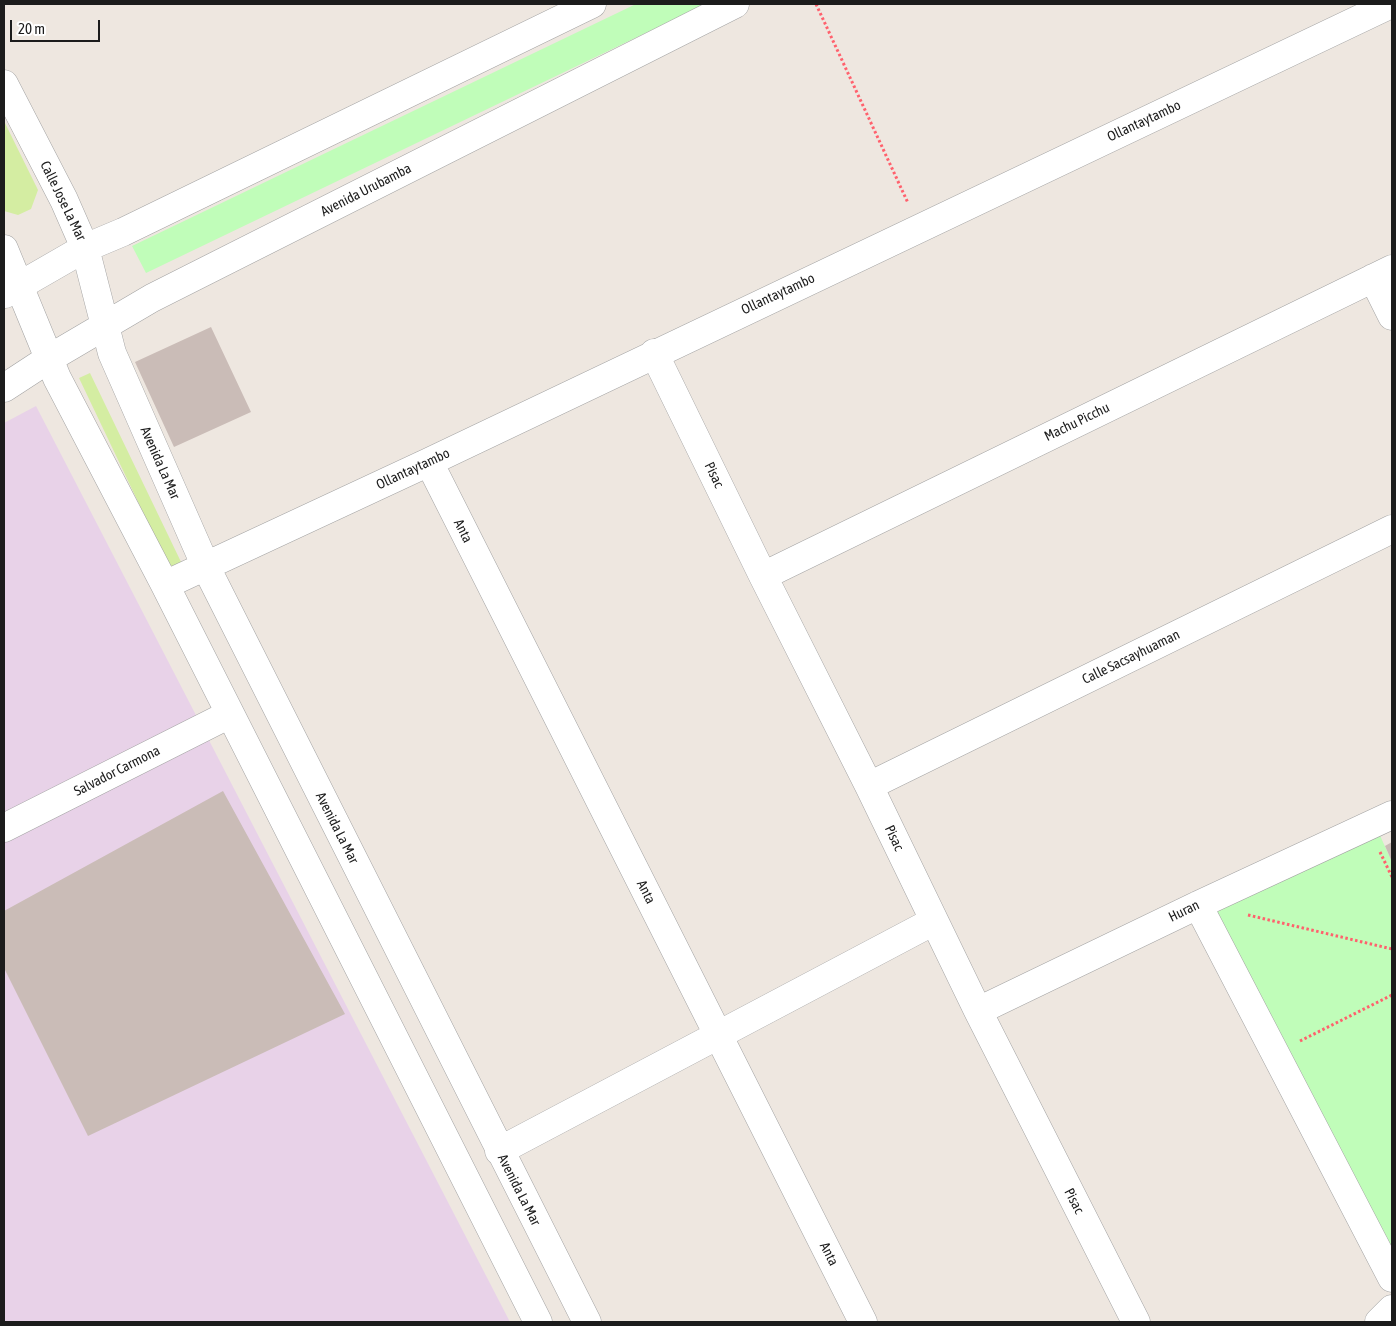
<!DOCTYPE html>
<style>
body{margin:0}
#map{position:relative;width:1396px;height:1326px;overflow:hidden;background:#eee7e0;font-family:"Asap Condensed",sans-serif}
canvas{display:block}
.frame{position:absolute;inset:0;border:5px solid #1c1c1c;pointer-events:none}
.scale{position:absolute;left:10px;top:20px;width:90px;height:22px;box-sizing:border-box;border:2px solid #1c1c1c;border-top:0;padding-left:6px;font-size:15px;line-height:18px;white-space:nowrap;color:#1c1c1c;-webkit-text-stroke:4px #fff;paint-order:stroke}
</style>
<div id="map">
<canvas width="1396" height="1326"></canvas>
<div class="frame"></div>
<div class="scale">20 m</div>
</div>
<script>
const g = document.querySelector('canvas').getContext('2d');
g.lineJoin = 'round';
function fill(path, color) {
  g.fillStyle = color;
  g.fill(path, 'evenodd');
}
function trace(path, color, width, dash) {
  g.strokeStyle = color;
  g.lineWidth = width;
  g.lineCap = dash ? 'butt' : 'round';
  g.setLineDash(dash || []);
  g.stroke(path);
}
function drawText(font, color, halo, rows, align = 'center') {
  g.font = font + ' "Asap Condensed",sans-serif';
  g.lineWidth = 4;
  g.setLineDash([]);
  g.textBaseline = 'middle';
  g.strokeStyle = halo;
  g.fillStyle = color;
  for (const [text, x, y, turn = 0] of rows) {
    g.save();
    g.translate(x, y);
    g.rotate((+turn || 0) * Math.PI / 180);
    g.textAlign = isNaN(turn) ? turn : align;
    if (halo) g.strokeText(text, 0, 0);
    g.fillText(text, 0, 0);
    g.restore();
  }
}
fill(new Path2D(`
 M36,406L510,1322H4V423Z`), '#e8d2e8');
fill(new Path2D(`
 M4,121L38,190L31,209L18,215L4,211Z
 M90,373L182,564L170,569L79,378Z`), '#d4eda2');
fill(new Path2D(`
 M636,4H706L146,273L132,246Z
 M1378,831L1392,862V1259L1212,908Z`), '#c0fdb9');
fill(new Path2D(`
 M211,327L251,412L174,447L135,362Z
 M223,791L345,1014L88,1136L4,968V911Z
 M1392,842V862L1385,846Z`), '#cabcb7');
const minor = new Path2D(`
 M4,84L64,200L85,248L112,353L206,567L587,1322
 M4,249L57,378L165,585L538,1322
 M1373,278L1392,316
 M5,294L85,248L123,232L592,4
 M654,353L763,576L869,786L978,1011L1136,1322
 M4,388L50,358L152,298L735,4
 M429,462L863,1322
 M763,576L1392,269
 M165,585L429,462L1391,4
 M869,786L1392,529
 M4,828L230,714
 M1198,905L1392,1278
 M978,1011L1198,905L1392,815
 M499,1151L934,921
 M1379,1322L1392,1309`);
trace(minor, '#a3a3a3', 29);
trace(new Path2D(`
 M816,4L908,203
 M1380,852L1392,877
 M1248,915L1392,949
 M1300,1041L1392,995`), '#ff616d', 3, [2.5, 2.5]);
trace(minor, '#fff', 28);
drawText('14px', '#1c1c1c', '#fff', [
 ["Ollantaytambo",1144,121,-25],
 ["Avenida Urubamba",366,190,-27],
 ["Calle Jose La Mar",63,201,64],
 ["Ollantaytambo",778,294,-25],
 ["Machu Picchu",1077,422,-26],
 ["Avenida La Mar",160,463,66],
 ["Ollantaytambo",413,469,-25],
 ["Pisac",714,475,64],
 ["Anta",463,531,63],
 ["Calle Sacsayhuaman",1131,657,-26],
 ["Salvador Carmona",117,771,-27],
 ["Avenida La Mar",337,828,63],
 ["Pisac",894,838,65],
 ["Anta",646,892,63],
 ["Huran",1184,911,-26],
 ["Avenida La Mar",519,1190,63],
 ["Pisac",1074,1201,63],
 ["Anta",829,1254,63]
]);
</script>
